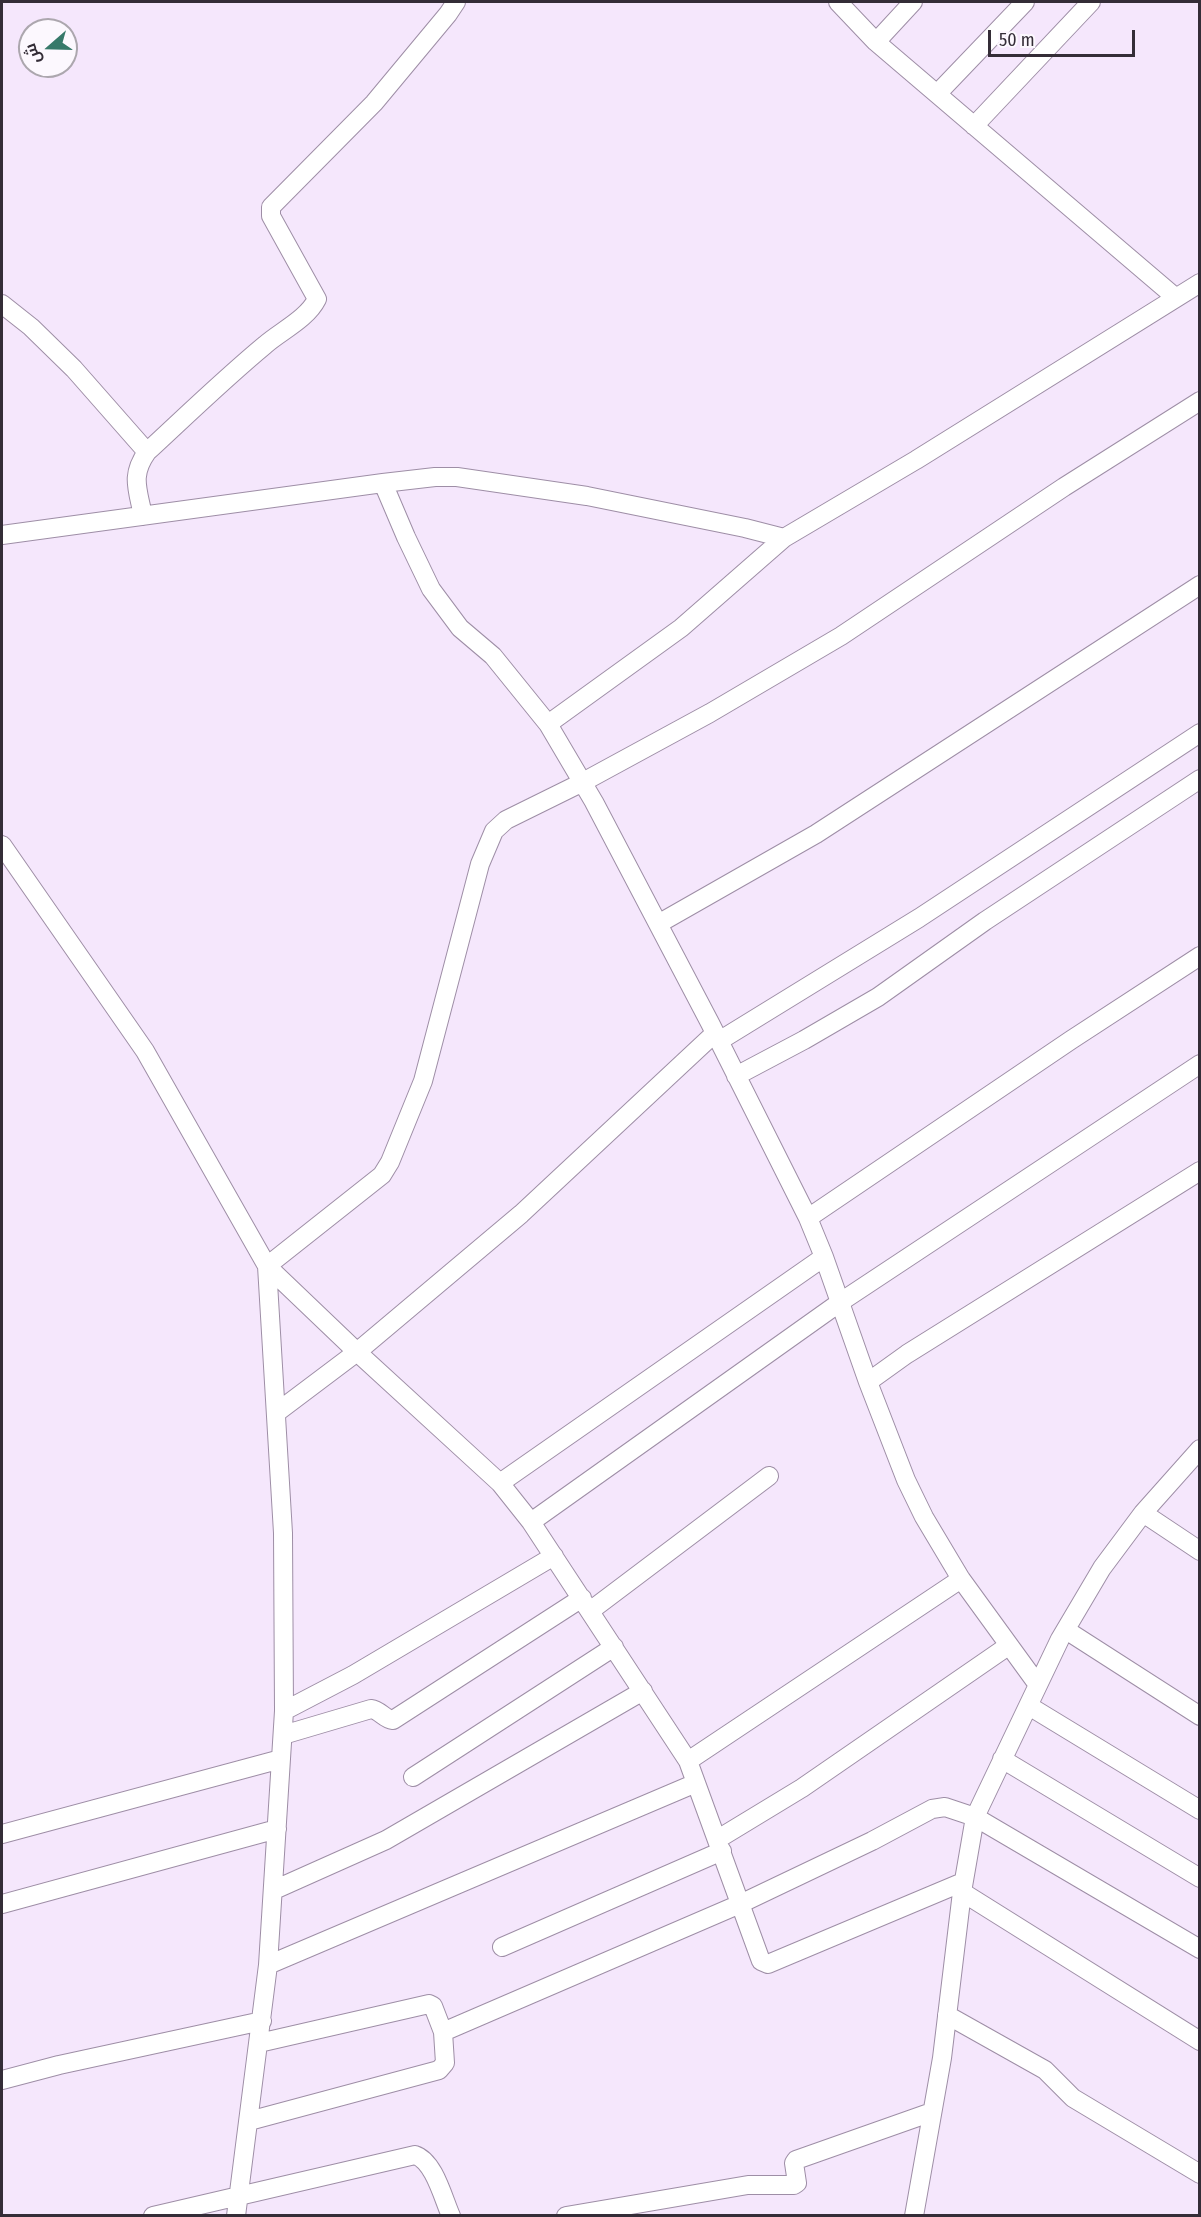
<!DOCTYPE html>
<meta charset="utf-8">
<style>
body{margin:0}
#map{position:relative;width:1201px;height:2217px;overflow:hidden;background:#f5e7fc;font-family:"Fira Sans Condensed",Cairo,sans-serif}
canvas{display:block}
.frame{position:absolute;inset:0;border:3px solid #342d37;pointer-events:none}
.north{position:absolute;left:18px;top:18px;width:60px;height:60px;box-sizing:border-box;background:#fcf8fe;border:2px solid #aca7ae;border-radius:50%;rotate:250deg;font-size:16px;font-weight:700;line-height:24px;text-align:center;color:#342d37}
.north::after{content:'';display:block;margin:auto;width:21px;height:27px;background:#37796a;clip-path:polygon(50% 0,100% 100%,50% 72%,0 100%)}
.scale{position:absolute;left:988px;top:30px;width:147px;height:27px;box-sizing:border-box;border:3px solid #342d37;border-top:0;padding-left:8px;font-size:18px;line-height:21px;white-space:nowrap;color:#342d37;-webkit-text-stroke:4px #fcf8fe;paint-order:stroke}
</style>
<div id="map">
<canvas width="1201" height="2217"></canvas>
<div class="frame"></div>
<div class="north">ش</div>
<div class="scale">50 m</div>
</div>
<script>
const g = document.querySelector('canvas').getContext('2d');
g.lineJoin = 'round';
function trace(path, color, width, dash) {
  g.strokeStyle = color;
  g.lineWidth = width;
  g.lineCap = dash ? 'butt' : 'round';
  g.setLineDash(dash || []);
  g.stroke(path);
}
const minor = new Path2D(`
 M838,2L876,42L1175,297
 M876,42L913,2
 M937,94L1025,2
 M974,126L1091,2
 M2,304L31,327L74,369L147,452
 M383,483L406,537L431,589L460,628L493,656L548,724L594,802L710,1023L808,1218L824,1257L868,1382L906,1480L924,1517L961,1579L1038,1685
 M143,516C138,489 130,476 147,452C186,416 224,379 265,345C281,331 307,319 317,299L271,216V207L374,103L448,14L456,2
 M2,535L383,483L435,477H457L587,496L745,528L784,538L916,460L1200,283
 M548,724L681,628L784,538
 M2,845L145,1051L267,1266L357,1352L500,1483L531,1522L688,1761L761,1961L768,1964L963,1882
 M658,924L816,834L1200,585
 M719,1041L919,918L1200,733
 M736,1076L804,1040L878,997L985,921L1200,779
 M808,1218L1071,1040L1200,956
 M868,1382L907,1354L1200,1171
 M276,1413L357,1352L521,1214L715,1033
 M500,1483L824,1257
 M1143,1513L1200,1551
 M531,1522L839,1303L1200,1064
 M590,1611L769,1476
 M1066,1630L1200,1716
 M1029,1706L1200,1810
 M284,1711L353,1675L554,1556
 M283,1735L371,1709C380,1710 384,1719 393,1720L582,1598
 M1002,1759L1200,1878
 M688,1761L961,1579
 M413,1777L614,1647
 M2,1834L281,1759
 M718,1839L802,1788L1008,1646
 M274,1890L386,1840L643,1691
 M962,1892L1200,2041
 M2,1904L277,1829
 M502,1947L722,1851
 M268,1965L696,1783
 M947,2015L1045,2070L1073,2098L1200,2174
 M259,2043L429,2004L433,2006L443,2032L740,1904L872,1841L932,1809L945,1807L975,1817L1200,1949
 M2,2080L59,2065L262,2021
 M249,2121L439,2070L445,2063L443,2032
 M153,2216L415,2155C434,2161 443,2198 451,2216
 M236,2216L268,1965L284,1711L283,1533L267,1266L382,1175L390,1162L423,1081L480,864L494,831L506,820L583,782L710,713L841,636L1064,487L1200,401
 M566,2216L748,2185H794L797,2183L794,2163L796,2160L932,2112
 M914,2216L942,2058L962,1892L975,1817L1060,1639L1102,1568L1143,1513L1200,1449`);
trace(minor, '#9e8ea6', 20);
trace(minor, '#fff', 18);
</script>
